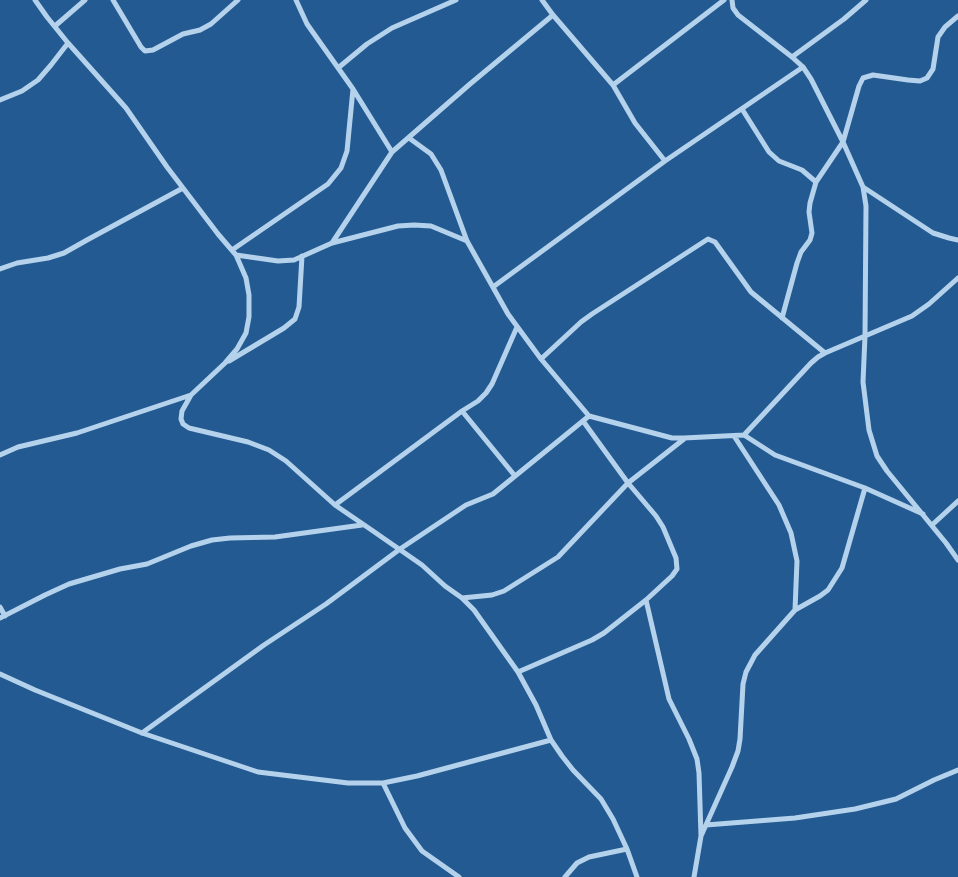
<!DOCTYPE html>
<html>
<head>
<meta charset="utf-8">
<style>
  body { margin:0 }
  canvas { display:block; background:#235a91 }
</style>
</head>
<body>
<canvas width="958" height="877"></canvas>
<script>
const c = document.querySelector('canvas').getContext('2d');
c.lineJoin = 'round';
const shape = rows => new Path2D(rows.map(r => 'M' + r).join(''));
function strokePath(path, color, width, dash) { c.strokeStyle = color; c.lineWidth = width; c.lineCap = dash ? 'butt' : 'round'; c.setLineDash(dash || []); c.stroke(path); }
strokePath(shape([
  [35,0,47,17,68,43,126,108,167,167,218,234,236,255,246,278,249,295,249,317,246,333,237,349,225,363,191,395,182,411,181,419,183,424,189,428,248,442,269,450,286,461,335,505,373,531,422,565,445,586,462,598,474,610,518,672,536,705,551,740,562,756,573,770,601,799,613,819,627,849,637,877],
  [113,0,141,47,145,51,153,50,183,34,200,30,211,24,238,0],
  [296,0,307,24,353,89,392,152],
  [542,0,553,15,613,85,635,123,665,161],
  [732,0,733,8,738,15,792,57,803,67,811,79,843,142,863,187,866,206,865,336,863,382,869,430,877,456,887,471,946,543,958,560],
  [55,26,85,0],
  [792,57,844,19,866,0],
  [338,68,367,44,392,28,456,0],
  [613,85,724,0],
  [0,100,22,91,38,80,51,65,68,43],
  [742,109,769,152,779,161,802,170,816,182],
  [409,138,431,154,441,170,467,241,508,314,541,359,589,416,672,438,684,438,744,435,775,455,865,488,923,514],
  [863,187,933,233,949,238,958,240],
  [332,243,392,152,470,84,553,15],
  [232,250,328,184,341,168,347,151,353,89],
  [236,255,278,261,294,260,332,243,398,226,414,225,431,226,467,241],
  [0,269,17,263,48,258,64,253,87,240,183,188],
  [493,287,665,161,803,67],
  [782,318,797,263,801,252,810,240,812,233,809,212,810,203,816,182,843,142,859,86,863,78,873,75,908,80,920,81,927,78,933,69,938,37,945,27,958,16],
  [541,359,581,322,592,314,708,239,715,242,751,292,825,353],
  [229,361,284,328,295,319,299,307,302,256],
  [462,411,515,476],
  [744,435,811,363,818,357,825,353,912,316,929,304,958,278],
  [734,436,779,505,791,533,797,561,795,610],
  [0,455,18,447,77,433,191,395],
  [335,505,462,411,478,401,486,393,492,384,517,327],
  [932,525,958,501],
  [462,598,492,595,504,591,558,557,628,483,684,439],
  [646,600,669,699,689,739,697,759,699,773,701,836,694,877],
  [0,607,5,616],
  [0,618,45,595,69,584,120,569,147,564,191,546,212,540,230,538,275,537,362,525],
  [518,672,592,640,604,633,646,600,672,576,677,569,676,558,663,527,656,516,628,483,583,421],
  [0,674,35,690,142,733,258,772,348,783,383,783,417,776,551,740],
  [142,733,264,645,326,604,400,549,466,505,493,494,589,416],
  [383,783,405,828,422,851,459,877],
  [706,825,795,818,855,809,896,799,934,780,958,770],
  [701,836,732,767,738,751,740,739,743,684,746,672,755,655,795,610,820,596,828,590,842,568,865,488],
  [565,877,577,863,589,857,627,849]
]), '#b5d2ec', 5);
</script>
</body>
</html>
